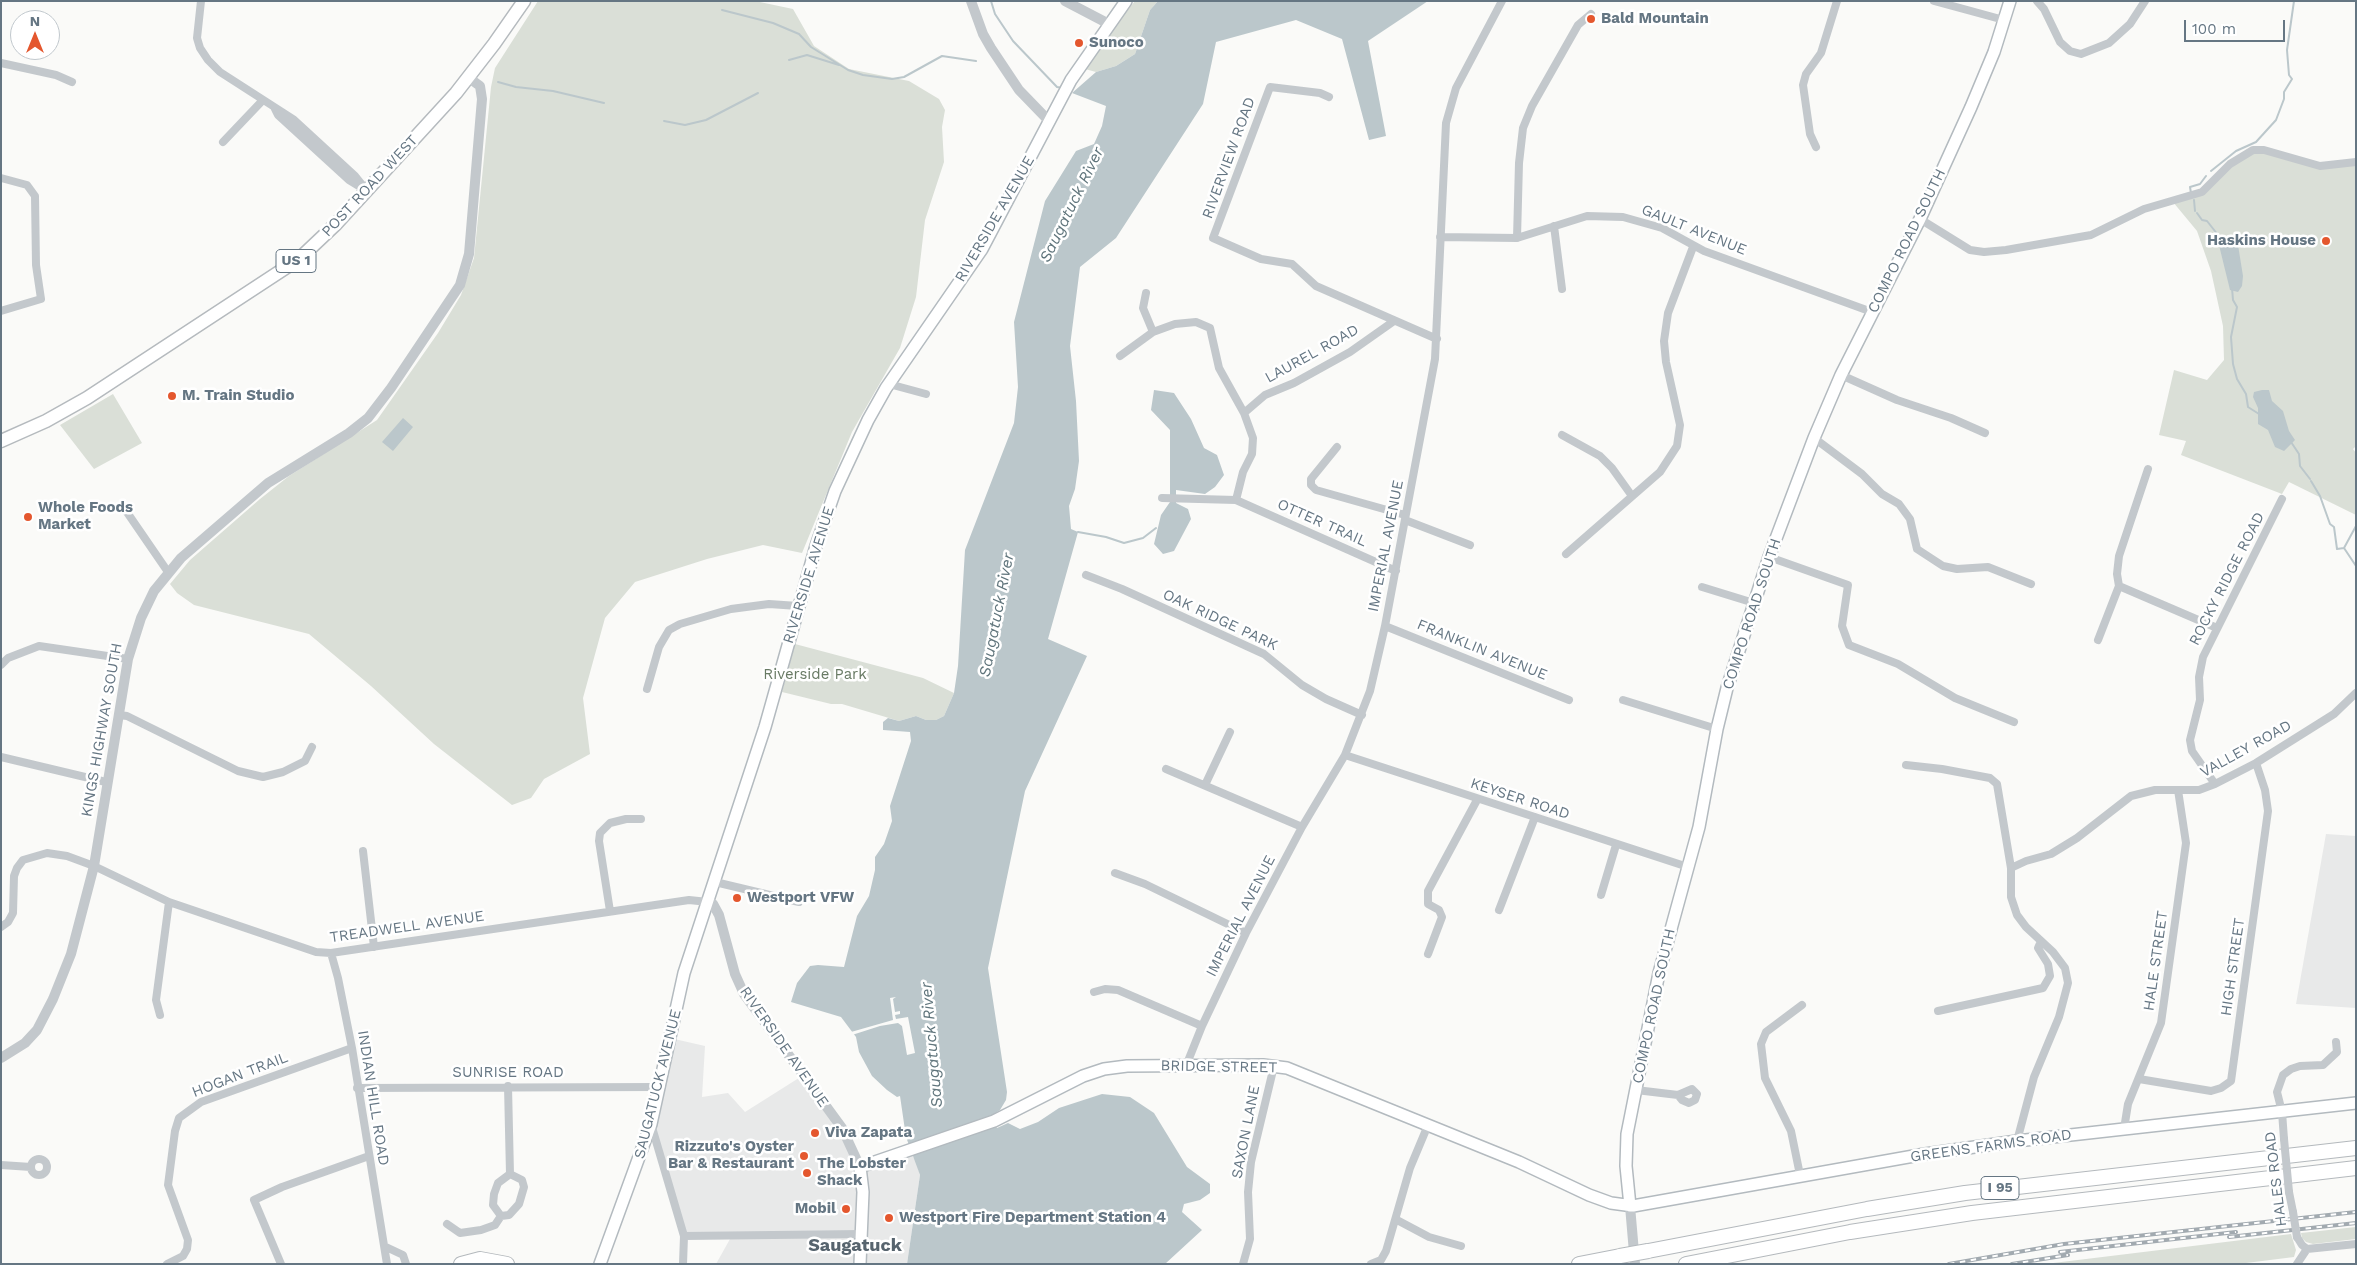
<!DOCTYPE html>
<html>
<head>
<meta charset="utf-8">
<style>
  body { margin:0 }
  #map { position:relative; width:2357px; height:1265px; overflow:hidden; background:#fafaf8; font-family:"Work Sans",sans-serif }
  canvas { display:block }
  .frame { position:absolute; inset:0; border:2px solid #657683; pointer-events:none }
  .north { position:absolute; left:10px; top:10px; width:50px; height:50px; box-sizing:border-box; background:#fff; border:1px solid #c1c8cd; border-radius:50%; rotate:0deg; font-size:14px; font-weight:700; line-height:20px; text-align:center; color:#657683 }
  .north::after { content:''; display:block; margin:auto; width:18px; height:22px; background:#e4572e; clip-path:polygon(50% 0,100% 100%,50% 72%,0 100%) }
  .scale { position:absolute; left:2184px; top:20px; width:101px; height:22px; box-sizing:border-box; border:2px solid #657683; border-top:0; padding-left:6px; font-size:15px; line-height:18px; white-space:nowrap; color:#657683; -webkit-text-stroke:4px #fff; paint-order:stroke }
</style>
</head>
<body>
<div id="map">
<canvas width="2357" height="1265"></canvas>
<div class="frame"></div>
<div class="north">N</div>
<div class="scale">100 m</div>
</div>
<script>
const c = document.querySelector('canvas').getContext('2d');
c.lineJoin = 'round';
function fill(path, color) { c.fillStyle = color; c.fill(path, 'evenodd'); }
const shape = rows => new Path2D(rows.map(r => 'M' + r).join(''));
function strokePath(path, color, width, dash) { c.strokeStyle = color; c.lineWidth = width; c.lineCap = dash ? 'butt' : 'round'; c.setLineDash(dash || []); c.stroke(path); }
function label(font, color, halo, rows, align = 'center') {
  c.font = font + ' "Work Sans",sans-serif'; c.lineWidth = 5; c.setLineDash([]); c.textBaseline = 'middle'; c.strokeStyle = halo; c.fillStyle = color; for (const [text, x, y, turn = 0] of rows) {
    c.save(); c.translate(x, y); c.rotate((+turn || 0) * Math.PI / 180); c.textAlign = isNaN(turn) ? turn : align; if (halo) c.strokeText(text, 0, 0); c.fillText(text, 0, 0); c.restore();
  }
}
fill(shape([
  [2326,834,2356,836,2356,1008,2296,1004],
  [670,1038,705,1046,702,1097,728,1093,745,1112,802,1076,830,1111,860,1167,910,1152,916,1161,920,1175,907,1264,716,1264,730,1239,684,1236,651,1124]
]), '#e8e9e9');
fill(shape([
  [538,1,755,1,793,9,814,46,849,69,909,81,939,99,945,110,942,127,944,162,925,220,916,297,900,348,852,432,802,553,763,545,707,559,635,582,605,618,583,698,590,754,544,779,531,798,512,805,434,744,371,686,309,634,194,605,177,593,170,584,190,560,260,499,289,476,377,420,438,333,461,295,474,258,491,87,495,68],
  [1135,1,1158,1,1150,10,1135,54,1116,66,1096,72,1085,69,1106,37],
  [2253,150,2320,166,2356,162,2356,446,2353,449,2356,453,2356,515,2289,482,2282,494,2181,455,2186,441,2159,435,2174,370,2207,380,2224,360,2223,326,2211,271,2197,231,2173,202,2210,187,2230,164],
  [113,394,142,443,94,469,60,425],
  [795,644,923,678,954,693,944,716,936,720,926,720,916,716,899,721,842,704,831,704,782,692],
  [2356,1227,2356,1239,2313,1244,2306,1242,2302,1238,2301,1233],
  [2291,1234,2296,1250,2294,1257,2238,1264,2045,1264]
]), '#dadfd7');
fill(shape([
  [1158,1,1428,1,1368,41,1386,136,1369,140,1342,39,1296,20,1216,42,1203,104,1116,238,1080,267,1070,346,1076,401,1079,461,1075,489,1069,506,1071,529,1078,532,1048,639,1087,656,1025,791,988,968,1007,1092,1006,1100,1000,1110,991,1116,997,1128,1008,1123,1020,1129,1038,1122,1059,1108,1102,1094,1130,1097,1154,1113,1187,1167,1210,1184,1210,1193,1200,1200,1184,1204,1182,1212,1202,1230,1165,1264,907,1264,920,1175,906,1137,900,1096,897,1097,887,1090,872,1076,859,1052,856,1037,841,1017,791,1002,797,983,810,966,818,965,844,967,857,916,869,896,875,870,875,857,884,844,892,821,890,806,911,741,910,732,883,730,883,722,888,718,899,721,916,716,926,720,936,720,944,716,954,693,958,666,965,550,1014,423,1018,387,1014,322,1045,201,1076,151,1094,144,1102,126,1106,106,1072,93,1096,72,1116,66,1135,54,1150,10],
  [2220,238,2234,238,2238,245,2243,276,2242,286,2238,292,2230,290,2218,241],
  [1154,390,1174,393,1191,419,1204,448,1217,455,1224,475,1215,487,1205,494,1176,490,1176,503,1188,509,1191,519,1174,551,1163,554,1154,544,1161,515,1170,502,1170,430,1151,410],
  [2262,390,2269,390,2272,401,2283,411,2289,431,2295,440,2284,451,2275,447,2268,430,2258,424,2258,408,2253,397,2254,392],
  [403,418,413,427,393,451,382,442]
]), '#bbc7cb');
fill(shape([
  [896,997,893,999,895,1012,900,1011,900,1014,895,1015,896,1019,908,1017,915,1053,907,1055,902,1026,898,1023,880,1026,852,1035,851,1032,893,1020,890,998]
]), '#fafaf8');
strokePath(shape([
  [991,1,995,14,1013,41,1057,87,1063,88],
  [722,10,773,23,799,34,811,47,848,70,863,75,892,79,904,77,942,56,976,61],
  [789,60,807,55,839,65],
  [498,82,516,87,553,91,604,103],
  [664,121,685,125,706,120,758,93],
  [2211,171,2236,151,2256,142,2276,120,2284,99,2284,92,2292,79,2289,75,2287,50,2294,1],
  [2191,193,2190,187,2200,184,2206,176],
  [2194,200,2195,211],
  [2197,213,2202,220,2207,221,2222,240],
  [2232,288,2233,300,2237,307,2231,337,2233,364,2237,379,2246,394,2248,407,2259,414],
  [2291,442,2299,454,2300,466,2310,479],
  [2311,481,2320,496,2330,524,2334,527,2337,549,2344,548],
  [2356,526,2344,548,2356,566],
  [1078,532,1106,537,1124,543,1143,538,1156,528]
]), '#bbc7cb', 2);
const secondary = shape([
  [1630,1206,1626,1166,1627,1134,1659,973,1699,827,1717,729,1727,688,1769,557,1814,438,1841,375,1920,219,1971,107,1994,52,2010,1],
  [600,1264,651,1124,684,973,765,727,816,546,835,491,868,420,886,388,982,249,1071,80,1126,1],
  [860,1264,863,1192,860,1167,994,1121,1083,1076,1104,1069,1127,1066,1263,1065,1287,1068,1519,1162,1589,1195,1611,1203,1633,1206,1925,1154,2017,1141,2356,1103]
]);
const primary = shape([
  [1,441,46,421,87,398,299,259,336,224,456,93,494,44,524,1]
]);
const motorway = shape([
  [1648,1251,1867,1209,1965,1193,2356,1148],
  [461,1264,480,1259,507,1264],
  [1579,1264,1620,1256],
  [1686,1264,1850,1232,1972,1213,2356,1168]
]);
strokePath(secondary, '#b3babf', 14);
strokePath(primary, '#b5babe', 15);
strokePath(motorway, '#b4b9bd', 16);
strokePath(shape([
  [201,1,197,38,200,48,208,60,220,72,293,119,355,176,367,191,349,180,278,115,275,109],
  [1934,1,2004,20],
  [2037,1,2044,9,2060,42,2070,51,2081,54,2109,43,2130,24,2145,1],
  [1,63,56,75,72,82],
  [1329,97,1320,93,1270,87,1213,238,1261,259,1292,264,1316,286,1437,339],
  [223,142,262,101],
  [1816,147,1810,134,1803,85,1806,74,1821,53,1837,1],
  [1,178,27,185,35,196,36,265,41,299,1,311],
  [1920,219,1970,250,1984,252,2006,250,2091,235,2144,209,2202,192,2230,164,2253,150,2264,150,2320,166,2356,162],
  [1554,226,1562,289],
  [1440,237,1517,238,1587,216,1623,217,1662,228,1704,251,1872,312],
  [1517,238,1519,163,1523,128,1532,106,1578,25,1591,14],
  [1146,293,1143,308,1153,332],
  [1120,356,1153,332,1175,324,1196,322,1210,328,1219,368,1244,413,1253,438,1252,454,1243,472,1236,500],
  [1841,375,1897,400,1951,418,1985,433],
  [889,384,926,394],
  [1244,413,1265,395,1294,383,1350,352,1394,321],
  [1562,435,1600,456,1612,468,1632,496],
  [1814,438,1862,474,1882,494,1899,504,1910,519,1917,549,1943,566,1957,569,1988,567,2031,584],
  [1337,447,1311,479,1311,485,1316,490,1405,515],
  [1162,498,1236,500,1396,571],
  [122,505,168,572],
  [1405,520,1470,545],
  [1566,554,1660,472,1677,446,1680,425,1666,362,1664,341,1668,313,1693,247],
  [1769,557,1848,585,1842,626,1849,645,1898,664,1955,698,2014,722],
  [1086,575,1122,589,1264,654,1302,685,1326,699,1362,715],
  [2119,586,2117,574,2119,556,2148,469],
  [2119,586,2217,628],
  [1702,587,1754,603],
  [1385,626,1569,700],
  [2098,640,2119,586],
  [1,665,8,658,39,646,128,659],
  [647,689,659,647,669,630,680,624,731,609,769,604,798,606],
  [1623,700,1717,729],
  [119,715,127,716,238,771,263,777,283,772,305,761,312,747],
  [1345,755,1688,867],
  [1,757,106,782],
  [1906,765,1942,769,1990,778,1997,784,2011,868,2011,897,2017,915,2026,927,2053,952,2065,968,2068,983,2059,1017,2034,1077,2017,1141],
  [1166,769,1302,827],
  [2215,784,2192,751,2190,740,2200,700,2199,677,2203,657,2282,499],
  [1205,785,1230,732],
  [363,851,374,947],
  [2011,868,2026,861,2051,854,2077,838,2131,796,2155,790,2199,790,2215,784,2256,763,2334,714,2356,693],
  [1115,873,1145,884,1246,933],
  [715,882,799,902],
  [1601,895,1616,845],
  [1499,910,1535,817],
  [610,911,599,841,600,833,610,823,626,819,641,819],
  [1,927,8,922,13,913,14,876,17,868,23,860,47,853,67,856,94,866,169,902,316,952,331,953,689,900,708,902],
  [331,953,338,978,352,1048,387,1264],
  [1428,954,1442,917,1439,910,1428,904,1428,891,1477,800],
  [1094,992,1105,989,1118,990,1202,1026],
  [1938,1011,2043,988,2050,976,2048,964,2038,948,2041,941],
  [160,1015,156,1000,169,902],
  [1186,1066,1202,1026,1246,933,1302,827,1345,755,1370,691,1385,626,1435,359,1446,123,1456,88,1502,1],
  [2139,1079,2211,1091,2221,1088,2231,1081,2268,811,2265,790,2256,763],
  [508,1086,510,1174,522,1180,524,1187,519,1204,509,1215,501,1216,493,1205,494,1194,498,1183,510,1174],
  [357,1088,658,1087],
  [1636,1090,1678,1095,1692,1089,1697,1094,1695,1100,1689,1103,1682,1100,1678,1095],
  [651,1124,684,1236,683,1264],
  [2124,1129,2128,1104,2161,1023,2186,843,2178,790],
  [2284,1139,2282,1112,2277,1092,2283,1075,2291,1069,2300,1066,2323,1065,2337,1052,2336,1042],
  '31 1167a8 8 0 1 1 16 0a8 8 0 1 1-16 0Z',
  [1,1165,31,1167],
  [1800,1175,1791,1131,1765,1078,1761,1044,1766,1032,1802,1005],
  [2289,1192,2293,1212],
  [1397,1220,1429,1237,1461,1246],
  [447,1224,460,1233,481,1230,495,1225,501,1216],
  [684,1236,862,1234],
  [2297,1237,2302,1245,2307,1249,2356,1244],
  [386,1247,403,1255,406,1264],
  [167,1264,183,1256,187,1249,188,1240,168,1185,175,1131,179,1118,201,1102,352,1048],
  [281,1264,254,1200,282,1187,369,1156],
  [1243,1264,1250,1239,1248,1192,1251,1162,1274,1066],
  [1371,1264,1381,1260,1386,1251,1410,1168,1428,1125],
  [2297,1264,2307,1249]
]), '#c3c8cc', 8);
strokePath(shape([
  [971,1,983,34,991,48,1019,90,1049,121],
  [1065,1,1109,24],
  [708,902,713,904,719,915,735,974,744,994,842,1128,860,1167],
  [1,1058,25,1043,37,1030,53,999,71,954,94,866,128,659,141,618,154,591,181,558,268,483,349,433,368,418,391,388,460,285,469,254,482,99,480,86,469,78],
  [1630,1206,1635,1264]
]), '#c3c8cc', 10);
strokePath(secondary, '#fff', 11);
strokePath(primary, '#fff', 12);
strokePath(motorway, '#fff', 14);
const rail = shape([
  [2229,1237,2356,1223],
  [2060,1252,2236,1232],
  [1949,1264,2064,1244,2356,1212],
  [2012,1264,2068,1255]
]);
strokePath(rail, '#a2aab0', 4);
strokePath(rail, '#fff', 2, [5.5]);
const motorwayBridge = shape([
  [1620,1256,1648,1251]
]);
strokePath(motorwayBridge, '#b4b9bd', 16, []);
strokePath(shape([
  [2284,1139,2289,1192],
  [2293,1212,2297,1237]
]), '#c3c8cc', 8);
strokePath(motorwayBridge, '#fff', 14);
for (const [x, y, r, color] of [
  [1591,19,5,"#e4572e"],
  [1079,43,5,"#e4572e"],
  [2326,241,5,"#e4572e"],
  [172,396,5,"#e4572e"],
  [28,517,5,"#e4572e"],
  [737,898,5,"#e4572e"],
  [815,1133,5,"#e4572e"],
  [804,1156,5,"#e4572e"],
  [807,1173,5,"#e4572e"],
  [846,1209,5,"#e4572e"],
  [889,1218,5,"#e4572e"]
]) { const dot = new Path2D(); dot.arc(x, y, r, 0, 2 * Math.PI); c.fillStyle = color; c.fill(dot); strokePath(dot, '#fff', 2); }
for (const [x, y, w] of [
  [296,261,40],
  [2000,1188,38]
]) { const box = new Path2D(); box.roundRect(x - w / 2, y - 11.5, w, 23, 4); c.fillStyle = '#fff'; c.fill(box); strokePath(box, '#657683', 1); }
label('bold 14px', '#657683', null, [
  ["US 1",296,261],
  ["I 95",2000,1188]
]);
label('bold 15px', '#657683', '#fff', [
  ["Bald Mountain",1601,19],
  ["Sunoco",1089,43],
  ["Haskins House",2316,241,"right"],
  ["M. Train Studio",182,396],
  ["Whole Foods",38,508],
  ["Market",38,525],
  ["Westport VFW",747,898],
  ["Viva Zapata",825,1133],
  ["Rizzuto's Oyster",794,1147,"right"],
  ["Bar & Restaurant",794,1164,"right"],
  ["The Lobster",817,1164],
  ["Shack",817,1181],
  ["Mobil",836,1209,"right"],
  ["Westport Fire Department Station 4",899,1218]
], 'left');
label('15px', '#657683', '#fff', [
  ["RIVERVIEW ROAD",1229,158,-70],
  ["POST ROAD WEST",370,186,-47],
  ["RIVERSIDE AVENUE",995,219,-60],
  ["GAULT AVENUE",1694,230,22],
  ["COMPO ROAD SOUTH",1907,241,-64],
  ["LAUREL ROAD",1312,354,-29],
  ["OTTER TRAIL",1322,523,24],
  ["IMPERIAL AVENUE",1386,546,-79],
  ["RIVERSIDE AVENUE",809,575,-73],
  ["ROCKY RIDGE ROAD",2227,579,-63],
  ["COMPO ROAD SOUTH",1752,614,-72],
  ["OAK RIDGE PARK",1220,620,25],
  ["FRANKLIN AVENUE",1482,650,22],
  ["KINGS HIGHWAY SOUTH",102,730,-80],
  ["VALLEY ROAD",2246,749,-29],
  ["KEYSER ROAD",1520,799,18],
  ["IMPERIAL AVENUE",1241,916,-63],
  ["TREADWELL AVENUE",407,927,-8],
  ["HALE STREET",2156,961,-82],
  ["HIGH STREET",2233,967,-82],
  ["COMPO ROAD SOUTH",1654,1006,-78],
  ["RIVERSIDE AVENUE",784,1047,55],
  ["BRIDGE STREET",1219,1067,1],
  ["SUNRISE ROAD",508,1073],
  ["HOGAN TRAIL",240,1075,-21],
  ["SAUGATUCK AVENUE",658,1084,-76],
  ["INDIAN HILL ROAD",373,1098,81],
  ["SAXON LANE",1246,1132,-79],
  ["GREENS FARMS ROAD",1991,1146,-8],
  ["HALES ROAD",2276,1179,-97]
]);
label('15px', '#687a64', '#fff', [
  ["Riverside Park",815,675]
]);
label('italic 16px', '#60757c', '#fff', [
  ["Saugatuck River",1072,205,-64],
  ["Saugatuck River",997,615,-79],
  ["Saugatuck River",932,1045,-95]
]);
label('bold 18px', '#57646e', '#fff', [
  ["Saugatuck",855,1246]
]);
</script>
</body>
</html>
